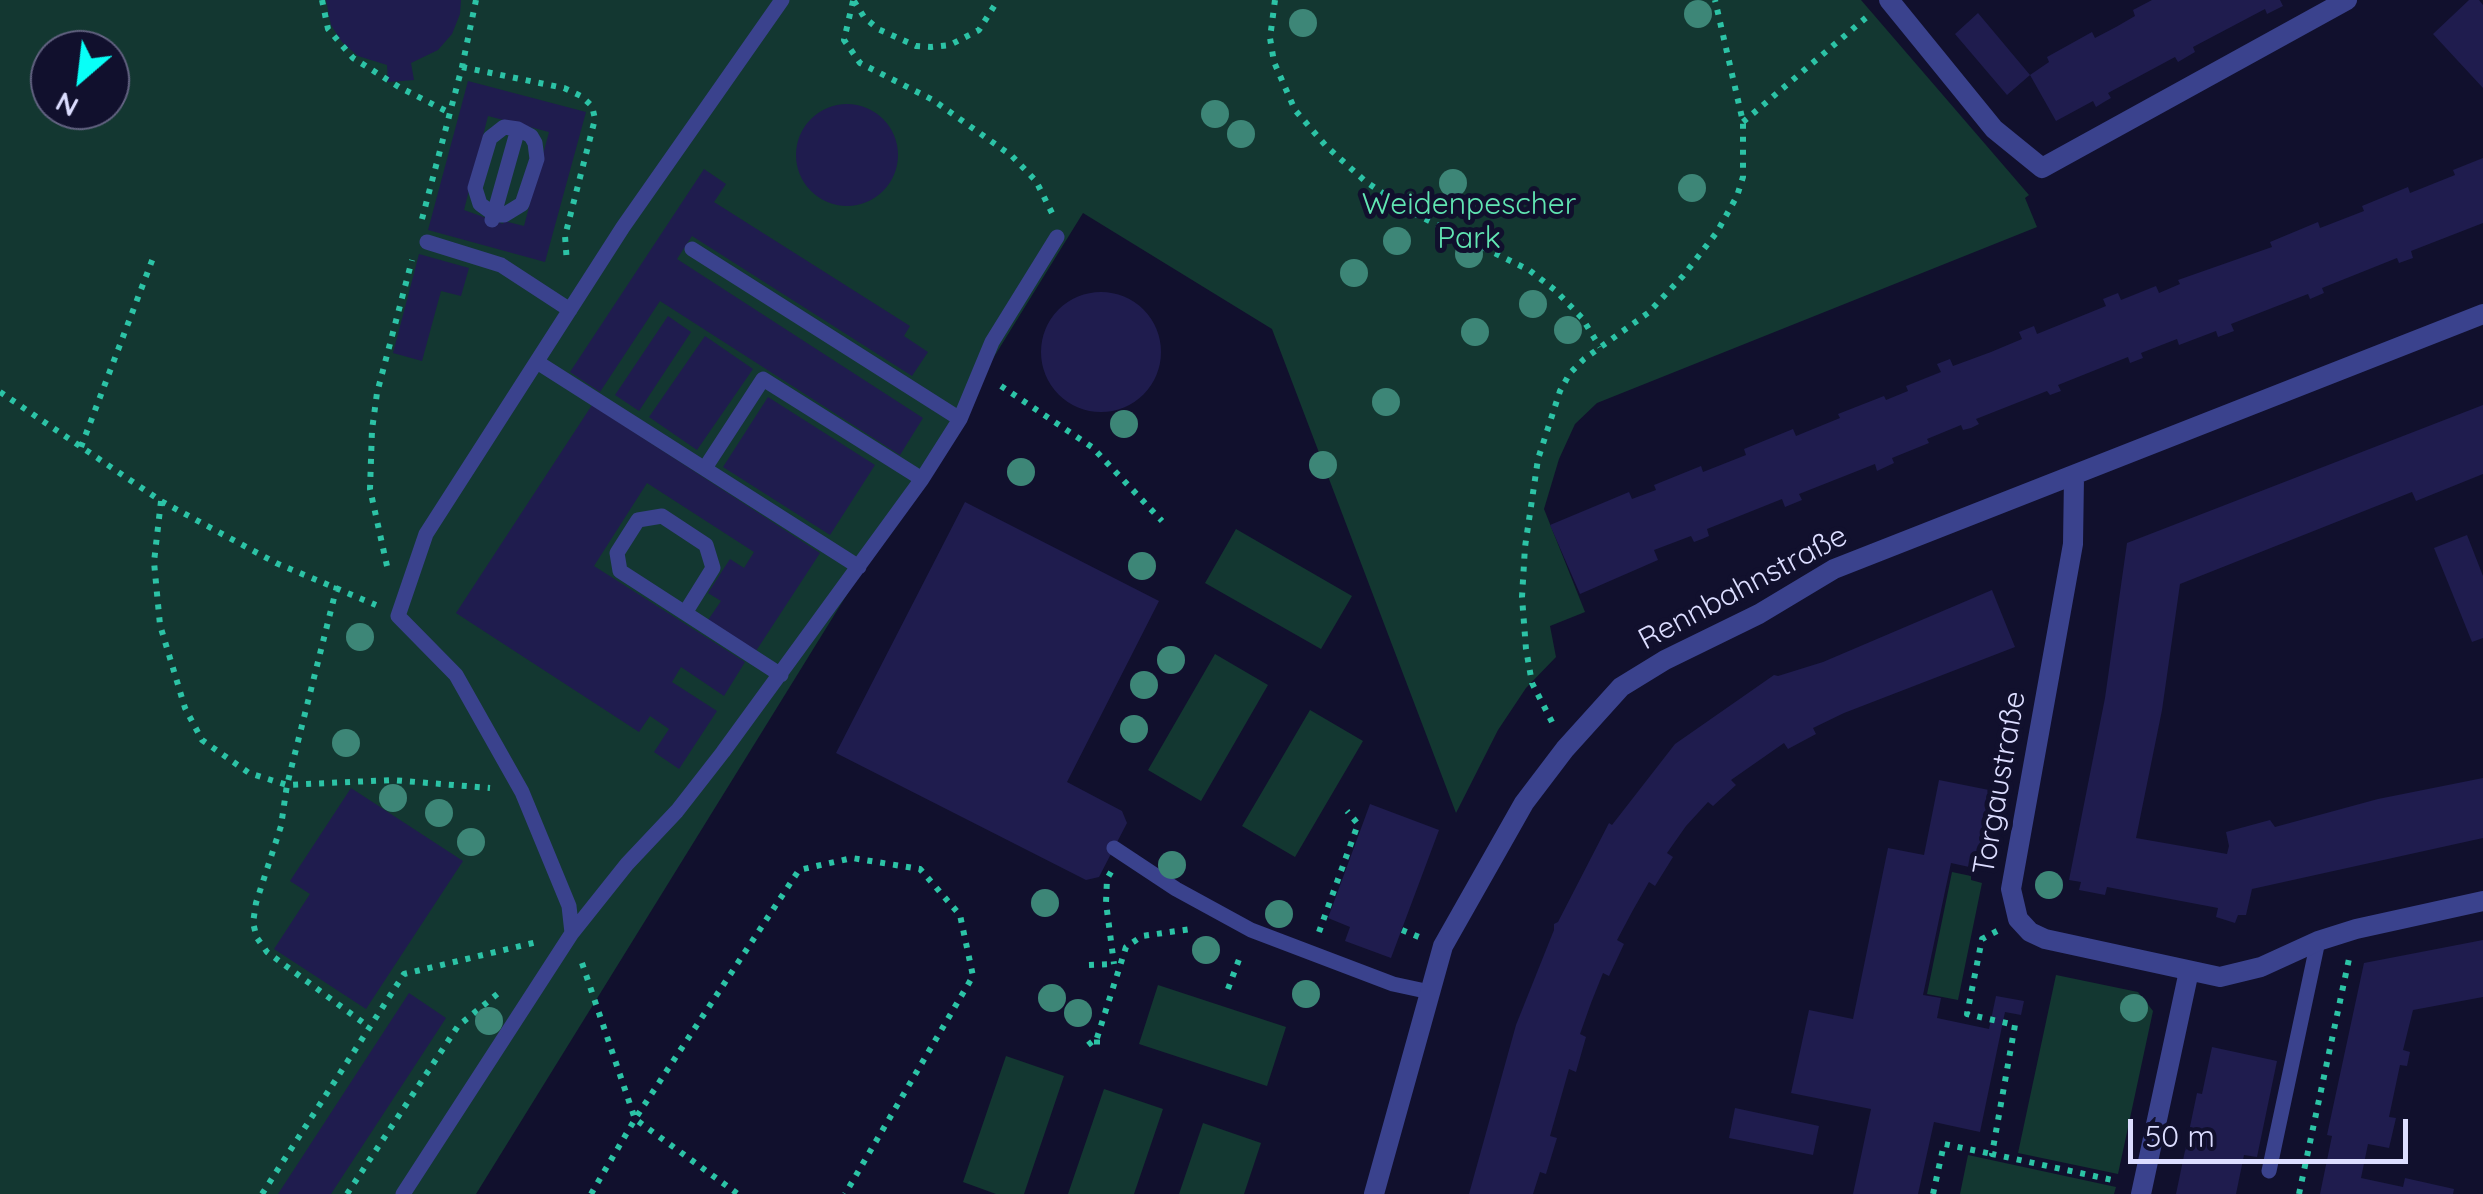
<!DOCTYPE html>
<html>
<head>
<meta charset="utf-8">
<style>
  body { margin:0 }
  #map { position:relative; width:2483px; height:1194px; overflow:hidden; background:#11102d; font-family:Quicksand,sans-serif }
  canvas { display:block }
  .north { position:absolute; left:30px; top:30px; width:100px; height:100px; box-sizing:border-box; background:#11102d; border:2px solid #626281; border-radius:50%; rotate:208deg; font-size:28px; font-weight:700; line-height:40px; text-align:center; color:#dcddff }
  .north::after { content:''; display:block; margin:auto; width:35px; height:45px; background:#08fff7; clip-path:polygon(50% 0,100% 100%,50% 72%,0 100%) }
  .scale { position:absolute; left:2128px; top:1119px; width:280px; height:45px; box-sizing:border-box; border:5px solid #dcddff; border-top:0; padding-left:12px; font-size:30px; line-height:35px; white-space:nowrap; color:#dcddff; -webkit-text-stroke:8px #11102d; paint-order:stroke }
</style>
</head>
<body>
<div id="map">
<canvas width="2483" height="1194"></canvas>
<div class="north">N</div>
<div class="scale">50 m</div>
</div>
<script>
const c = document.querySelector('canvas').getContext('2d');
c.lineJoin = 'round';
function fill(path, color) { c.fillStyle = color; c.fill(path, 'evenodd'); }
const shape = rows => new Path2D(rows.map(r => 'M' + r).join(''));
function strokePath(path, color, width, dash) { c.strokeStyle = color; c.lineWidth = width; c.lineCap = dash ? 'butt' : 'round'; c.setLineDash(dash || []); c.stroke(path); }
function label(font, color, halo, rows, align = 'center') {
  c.font = font + ' Quicksand,sans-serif'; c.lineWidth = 10; c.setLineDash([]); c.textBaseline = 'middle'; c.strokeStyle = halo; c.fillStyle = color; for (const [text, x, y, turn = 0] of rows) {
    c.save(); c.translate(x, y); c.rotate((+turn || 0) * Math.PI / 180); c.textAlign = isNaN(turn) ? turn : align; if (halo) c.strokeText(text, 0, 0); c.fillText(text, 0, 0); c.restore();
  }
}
fill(shape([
  [0,0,1861,0,2029,195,2025,198,2037,227,1597,403,1575,424,1559,459,1544,509,1585,612,1550,626,1556,657,1526,688,1498,730,1456,813,1272,329,1083,213,476,1194,0,1194],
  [50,50,110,50,110,110,50,110],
  [1236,529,1352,596,1321,649,1205,583],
  [1215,654,1268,685,1201,801,1148,770],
  [1310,710,1363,741,1295,857,1242,826],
  [1952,872,1971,876,1971,880,1982,883,1958,1000,1927,994],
  [2056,975,2138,992,2153,1011,2118,1174,2018,1153],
  [1158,985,1286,1027,1267,1086,1139,1044],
  [1006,1056,1064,1076,1024,1194,996,1194,963,1182],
  [1104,1089,1163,1109,1134,1194,1068,1194],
  [1203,1123,1261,1143,1244,1194,1179,1194],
  [1968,1155,2116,1187,2114,1194,1960,1194]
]), '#133731');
fill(shape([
  [326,0,461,0,460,14,452,34,438,50,411,63,414,80,388,82,387,65,358,56,342,42,331,25],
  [2152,0,2280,0,2283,6,2267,14,2265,9,2193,47,2195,52,2178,62,2175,57,2108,93,2111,98,2104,102,2096,107,2093,101,2056,121,2030,75,2007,95,1955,34,1978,13,2030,75,2049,62,2047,57,2092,32,2095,38,2116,27,2135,16,2133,10],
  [2469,0,2479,0,2483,5,2483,88,2433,34],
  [468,81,586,112,545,262,428,230],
  [488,116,549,132,524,226,504,221,503,224,464,210],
  '796 155a51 51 0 1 1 102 0a51 51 0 1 1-102 0Z',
  [2483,158,2483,223,2411,251,2413,258,2399,263,2397,258,2322,288,2324,293,2310,299,2308,294,2231,324,2234,331,2218,337,2216,331,2179,345,2177,339,2141,353,2143,358,2130,363,2128,357,2058,385,2061,391,2050,395,2047,391,1976,419,1979,424,1971,428,1963,430,1961,425,1927,439,1929,443,1892,458,1894,463,1877,471,1875,464,1799,494,1802,500,1785,507,1782,499,1707,529,1709,536,1702,539,1694,542,1691,536,1654,550,1658,560,1580,594,1550,525,1629,492,1632,499,1656,490,1654,485,1701,466,1703,472,1746,455,1744,449,1793,429,1796,436,1840,418,1838,414,1884,396,1886,400,1908,391,1906,386,1941,372,1937,364,1950,359,1953,366,1991,352,2022,339,2019,332,2034,326,2037,334,2106,306,2103,299,2118,293,2121,300,2156,286,2159,293,2180,284,2178,280,2272,247,2270,242,2318,222,2320,228,2364,211,2362,206,2408,187,2410,193,2455,175,2453,170],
  [704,169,726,184,714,202,910,326,904,336,928,352,912,376,692,236,677,259,923,418,900,455,660,301,600,392,570,372],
  [419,254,469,268,461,296,441,291,422,361,393,353],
  '1041 352a60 60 0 1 1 120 0a60 60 0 1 1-120 0Z',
  [668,316,691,332,639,411,615,395],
  [705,336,753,369,697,450,649,417],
  [768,397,875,465,830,535,723,467],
  [592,405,820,553,756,651,708,620,721,601,708,593,730,559,744,568,754,552,647,483,594,566,745,662,724,696,681,667,672,682,717,711,679,769,654,752,669,729,650,716,639,732,456,613],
  [2483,405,2483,474,2416,501,2412,492,2180,584,2162,710,2136,838,2227,854,2229,846,2226,832,2270,820,2275,827,2378,799,2483,778,2483,838,2252,889,2246,915,2238,915,2235,923,2216,917,2218,908,2107,887,2105,895,2079,890,2081,882,2069,880,2105,698,2127,543],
  [965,502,1159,601,1067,782,1122,811,1127,823,1099,877,1086,880,836,753],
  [2467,535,2483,576,2483,638,2472,642,2434,548],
  [1992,590,2015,647,1844,713,1813,728,1816,734,1788,749,1784,743,1731,780,1736,785,1713,806,1708,802,1686,826,1667,853,1673,857,1655,886,1649,882,1633,910,1617,940,1624,944,1609,976,1603,973,1591,1003,1580,1034,1586,1037,1576,1072,1569,1069,1550,1136,1557,1138,1546,1174,1540,1172,1533,1194,1469,1194,1516,1025,1554,930,1554,924,1558,922,1609,823,1612,825,1675,744,1774,675,1778,676,1823,662],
  [1939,780,1999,792,1983,870,1951,863,1923,995,1941,998,1937,1018,1989,1029,1996,996,2024,1001,2021,1015,2005,1012,1980,1132,1934,1122,1918,1194,1853,1194,1871,1109,1791,1093,1809,1010,1853,1019,1888,848,1924,855],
  [351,788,463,861,366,1009,274,949,310,894,290,881],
  [1370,804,1439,830,1391,958,1345,941,1350,927,1328,918],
  [2483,940,2483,997,2413,1010,2403,1050,2410,1052,2407,1066,2400,1065,2389,1117,2396,1118,2389,1148,2368,1144,2361,1178,2403,1187,2405,1178,2454,1189,2453,1194,2320,1194,2332,1136,2327,1135,2364,963],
  [409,993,446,1018,331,1194,278,1194],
  [2212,1047,2277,1061,2257,1157,2244,1155,2236,1194,2176,1194,2197,1093,2202,1094],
  [1735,1108,1819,1126,1813,1155,1729,1138]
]), '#1f1c4e');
strokePath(shape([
  [322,0,328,29,353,58,399,87,450,113],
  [1275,0,1270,38,1274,62,1295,110,1326,146,1365,181,1409,211,1529,270,1555,290,1582,318,1600,347],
  [853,1,844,40,860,63,933,100,1012,156,1036,181,1052,213],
  [854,1,864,17,878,29,916,46,931,47,950,45,979,30,998,0],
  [462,67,564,88,581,96,592,106,595,119,565,236,567,263],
  [1743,122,1868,16],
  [422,219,462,67,476,0],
  [1001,386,1092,447,1162,521],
  [0,392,161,501,276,563,376,605],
  [81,447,153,258],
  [161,501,154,562,160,625,185,708,202,740,249,773,287,785,392,780,490,788],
  [387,566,370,489,372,430,377,393,412,260],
  [337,586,287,785,281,826,256,903,253,923,257,938,267,952,369,1027],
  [1552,722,1532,683,1526,649,1522,597,1525,547,1538,459,1560,391,1570,373,1584,359,1648,313,1683,276,1717,232,1737,196,1743,177,1743,122,1715,0],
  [1111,872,1107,879,1106,903,1114,964],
  [1402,930,1419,937],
  [1997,931,1982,939,1967,1014,2015,1025,1992,1154,2117,1181],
  [1319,932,1358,824,1347,811],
  [582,963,635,1119,738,1194],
  [1089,965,1114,964],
  [1228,989,1241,954],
  [1097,1038,1126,947,1142,936,1191,929],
  [1088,1045,1097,1038,1097,1048],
  [262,1194,404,974,537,942],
  [347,1194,458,1026,501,991],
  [591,1194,635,1119,799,870,852,858,920,869,960,915,973,976,845,1194],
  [1933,1194,1944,1144,1992,1154],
  [2299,1194,2349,959]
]), '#2cc3a6', 6, [5, 8]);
strokePath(shape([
  [492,220,494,214,518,129,504,127,490,138,475,188,480,204,491,212,494,214,499,215,504,215,522,204,537,159,535,143,531,136,518,129],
  [427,242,501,265,570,310],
  [692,249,960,419],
  [537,362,859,567],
  [705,468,763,379,922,479],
  [685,613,713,568,706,545,662,516,638,520,617,553,620,571,685,613,781,675],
  [1114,848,1176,889,1251,930,1393,984,1430,992],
  [572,933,627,864,677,811,723,752,922,479,960,419,992,342,1057,237],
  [2269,1171,2318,941],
  [403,1194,572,933,569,906,522,792,456,675,398,616,426,534,623,227,782,0]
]), '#3a428d', 15);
strokePath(shape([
  [1889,0,1994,129,2042,168,2347,0],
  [2074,477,2073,544,2011,889,2018,919,2030,932,2045,939,2220,977,2261,967,2318,941,2356,929,2483,901],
  [1374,1194,1443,946,1524,803,1565,749,1621,687,1665,660,1759,614,1834,569,2483,314],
  [2141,1194,2189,971]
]), '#3a428d', 20);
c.fillStyle = '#3d8677';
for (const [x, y] of [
  [1698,14],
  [1303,23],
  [1215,114],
  [1241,134],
  [1453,183],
  [1692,188],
  [1397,241],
  [1469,254],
  [1354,273],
  [1533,304],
  [1568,330],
  [1475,332],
  [1386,402],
  [1124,424],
  [1323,465],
  [1021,472],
  [1142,566],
  [360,637],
  [1171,660],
  [1144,685],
  [1134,729],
  [346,743],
  [393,798],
  [439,813],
  [471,842],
  [1172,865],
  [2049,885],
  [1045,903],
  [1279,914],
  [1206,950],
  [1306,994],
  [1052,998],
  [2134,1008],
  [1078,1013],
  [489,1021]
]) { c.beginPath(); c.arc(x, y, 14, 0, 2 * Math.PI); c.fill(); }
label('30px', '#61e6b3', '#11102d', [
  ["Weidenpescher",1469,205],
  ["Park",1469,239]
]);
label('30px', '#dcddff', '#11102d', [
  ["Rennbahnstraße",1743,588,-28],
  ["Torgaustraße",2000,783,-80]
]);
</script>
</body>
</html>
